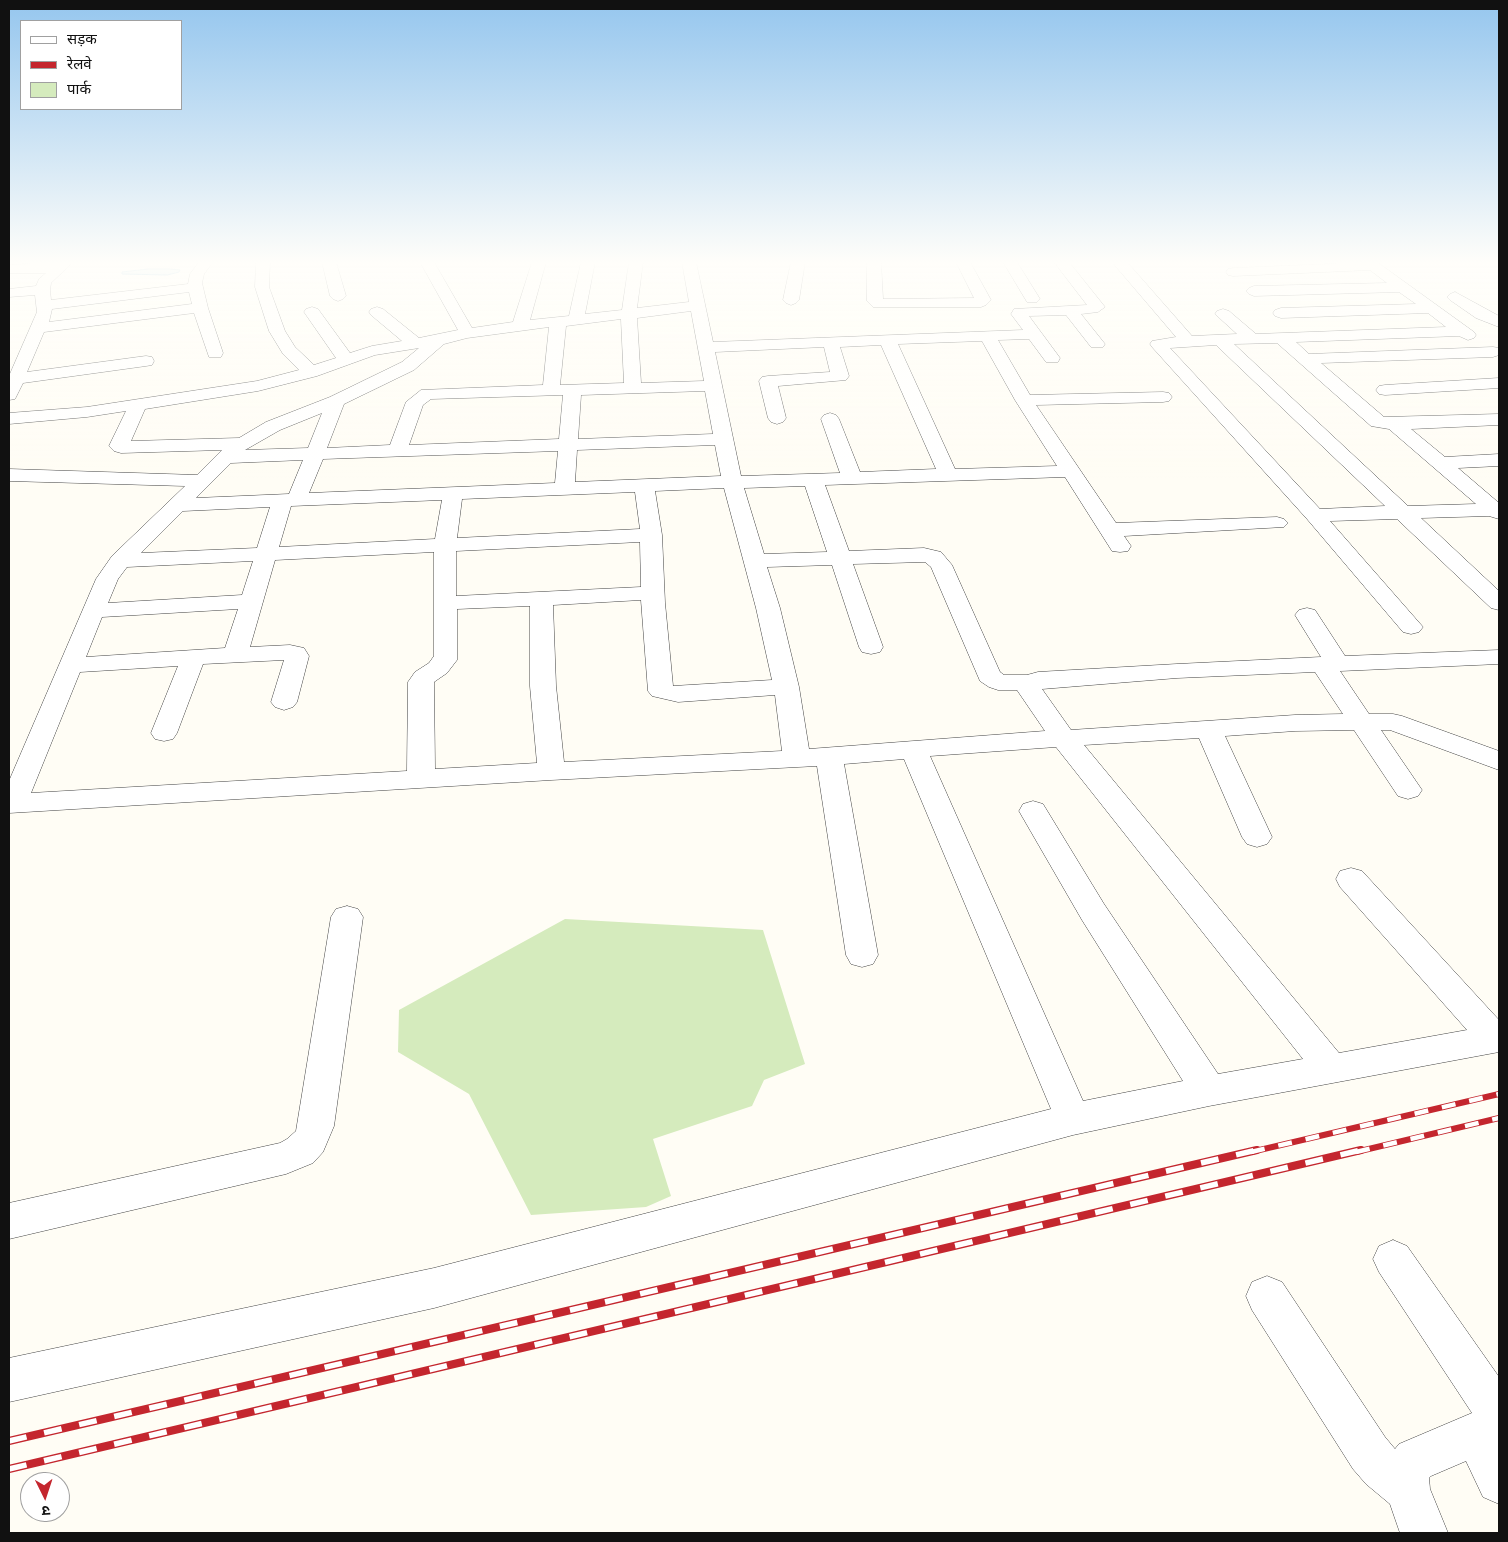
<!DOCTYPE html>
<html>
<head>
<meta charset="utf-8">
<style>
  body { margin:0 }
  #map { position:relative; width:1508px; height:1542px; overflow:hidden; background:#fffdf5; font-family:"IBM Plex Serif","Noto Sans Devanagari",serif }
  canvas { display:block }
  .frame { position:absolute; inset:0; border:10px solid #111; pointer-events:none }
  .legend { position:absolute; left:20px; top:20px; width:162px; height:90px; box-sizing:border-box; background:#fff; border:1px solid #a0a0a0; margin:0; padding:6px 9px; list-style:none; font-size:15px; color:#111 }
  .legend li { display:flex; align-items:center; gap:10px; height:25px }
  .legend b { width:25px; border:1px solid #a0a0a0 }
  .north { position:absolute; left:20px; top:1472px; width:50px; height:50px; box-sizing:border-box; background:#fff; border:1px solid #a0a0a0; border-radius:50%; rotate:176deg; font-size:14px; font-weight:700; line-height:20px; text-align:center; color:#111 }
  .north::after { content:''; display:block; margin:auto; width:18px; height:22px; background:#c4262e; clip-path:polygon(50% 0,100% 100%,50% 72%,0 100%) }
</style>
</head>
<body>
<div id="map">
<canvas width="1508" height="1542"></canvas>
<div class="frame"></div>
<ul class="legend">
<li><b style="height:6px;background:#fff"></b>सड़क</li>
<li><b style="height:6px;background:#c4262e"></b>रेलवे</li>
<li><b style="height:14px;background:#d5ebbd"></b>पार्क</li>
</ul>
<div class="north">उ</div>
</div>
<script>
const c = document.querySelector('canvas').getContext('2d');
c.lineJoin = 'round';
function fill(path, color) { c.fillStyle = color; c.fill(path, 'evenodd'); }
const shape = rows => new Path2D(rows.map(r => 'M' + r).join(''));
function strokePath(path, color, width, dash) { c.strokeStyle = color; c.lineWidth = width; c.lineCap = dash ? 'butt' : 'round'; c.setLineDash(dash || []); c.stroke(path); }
fill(shape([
  [565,919,763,930,805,1064,764,1080,752,1106,653,1139,671,1196,646,1207,531,1215,469,1094,398,1052,399,1010]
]), '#d5ebbd');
const water = shape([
  [148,269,170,269,180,270,179,272,167,275,122,274,122,272,148,269]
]);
fill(water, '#b9e0f7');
strokePath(water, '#3f96cf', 1);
const minor = shape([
  [57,262,73,262,51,283,50,290,51,300,188,284,190,274,199,262,213,262,204,274,202,283,208,308,223,353,221,357,209,357,194,313,44,332,27,372,146,356,152,357,154,361,152,365,146,366,23,383,15,399,9,400,9,376,37,312,35,295,9,297,9,289,36,286,39,279,46,273,9,273,9,265,57,262],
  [189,292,192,304,49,322,52,309,189,292],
  [256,262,270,262,269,287,285,331,295,347,314,365,336,358,304,312,306,309,312,307,318,309,350,353,372,346,402,341,371,315,369,312,371,309,377,307,383,309,419,338,458,330,420,262,434,262,472,328,513,322,532,262,546,262,530,320,569,316,581,262,595,262,585,314,622,310,629,262,643,262,637,308,689,302,682,262,696,262,713,342,1023,330,1011,314,1014,309,1087,305,1054,262,1069,262,1105,307,1098,312,1081,314,1105,344,1103,347,1091,347,1066,315,1029,316,1060,358,1058,362,1046,362,1029,339,998,340,1030,395,1163,392,1169,393,1172,397,1169,401,1163,402,1036,405,1116,523,1277,517,1284,519,1288,523,1284,527,1124,536,1131,546,1128,551,1120,552,1112,551,1065,477,825,485,849,551,924,548,941,552,952,565,1000,672,1004,675,1027,675,1038,672,1177,664,1321,657,1295,615,1299,610,1307,608,1315,610,1345,656,1499,650,1499,664,1340,671,1369,714,1393,714,1402,716,1499,751,1499,770,1390,730,1381,730,1422,790,1418,796,1408,799,1398,796,1354,730,1295,731,1225,736,1272,837,1267,844,1257,847,1247,844,1242,837,1199,738,1084,745,1339,1053,1467,1030,1340,887,1336,879,1340,871,1351,868,1362,871,1499,1020,1499,1052,1209,1106,1073,1135,434,1308,9,1402,9,1358,434,1268,1051,1109,904,759,844,764,878,955,873,964,862,967,851,964,846,955,817,766,551,780,9,813,9,781,96,579,112,556,185,486,9,481,9,469,197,475,222,450,121,453,114,451,109,446,126,411,87,417,9,424,9,413,87,407,257,381,299,370,283,354,269,331,255,287,256,262],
  [691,311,704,381,641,383,637,318,691,311],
  [621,319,624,383,560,385,566,326,621,319],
  [549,327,543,385,421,390,406,402,390,445,327,448,344,404,414,370,444,344,467,338,549,327],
  [982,341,1015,400,1057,466,955,469,898,344,982,341],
  [881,345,936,469,860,472,839,419,836,415,830,413,824,415,821,419,840,473,741,476,715,352,824,347,830,372,768,376,762,377,759,381,768,418,771,422,777,424,783,422,786,418,778,386,846,380,849,376,840,347,881,345],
  [419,348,402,362,330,397,266,422,239,438,131,441,145,409,258,391,317,376,375,355,419,348],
  [705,391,713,434,578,439,581,395,705,391],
  [563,395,559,439,409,445,423,405,431,399,563,395],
  [322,413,308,448,245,450,280,430,322,413],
  [715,445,721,476,575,482,577,450,715,445],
  [558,451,555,483,309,493,323,459,558,451],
  [303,460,289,494,196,498,231,463,303,460],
  [805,486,827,552,764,554,744,488,805,486],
  [724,488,756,608,772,680,673,686,665,603,662,535,655,491,724,488],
  [635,492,640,529,457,538,462,499,635,492],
  [442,500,435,539,279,547,291,506,442,500],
  [270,507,257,548,141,553,183,511,270,507],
  [640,542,641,587,456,596,456,551,640,542],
  [434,552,434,656,429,663,415,672,408,682,407,771,31,793,80,672,178,666,151,733,155,739,164,741,173,739,177,733,203,664,284,660,271,702,275,707,284,710,293,707,297,702,309,656,304,648,290,645,250,647,275,560,434,552],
  [253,561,242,595,108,603,118,579,127,567,253,561],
  [925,562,931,567,980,681,989,687,998,690,1017,690,1045,731,809,749,799,687,780,608,767,567,832,565,859,647,862,652,871,654,880,652,883,647,853,564,925,562],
  [641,600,648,691,652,696,678,702,775,695,782,751,564,762,556,686,553,605,641,600],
  [530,606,530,686,537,763,435,769,434,682,447,673,457,660,457,609,530,606],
  [238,609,225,648,86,657,102,617,238,609],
  [1315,672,1343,714,1295,715,1071,730,1042,689,1177,678,1315,672],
  [1056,747,1303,1059,1218,1074,1104,904,1043,804,1033,801,1023,804,1019,811,1082,920,1183,1081,1083,1101,930,756,1056,747],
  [322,262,336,262,346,296,343,299,338,301,333,299,330,296,322,262],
  [791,262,805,262,799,300,796,303,791,305,786,303,783,300,791,262],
  [867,262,881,262,883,299,974,298,956,262,970,262,991,300,986,305,981,307,873,307,867,301,867,262],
  [1003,262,1017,262,1040,299,1037,302,1027,302,1003,262],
  [1112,262,1127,262,1192,336,1237,334,1215,314,1217,311,1223,309,1229,311,1256,334,1446,327,1428,313,1281,318,1275,316,1273,313,1275,310,1281,308,1416,304,1399,292,1254,296,1249,294,1246,291,1249,288,1254,286,1387,283,1370,270,1233,276,1228,275,1226,272,1228,269,1233,268,1377,262,1474,332,1476,335,1474,338,1468,340,1459,336,1296,342,1309,354,1493,347,1499,348,1499,355,1493,357,1321,363,1384,417,1499,414,1499,425,1411,429,1445,457,1499,454,1499,466,1458,468,1499,503,1499,519,1489,516,1421,518,1499,591,1499,610,1491,608,1397,519,1330,521,1423,627,1419,632,1411,634,1403,632,1307,519,1152,347,1150,344,1152,341,1176,337,1112,262],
  [1277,343,1371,426,1389,429,1476,504,1408,506,1234,344,1277,343],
  [1216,345,1385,506,1320,509,1170,348,1216,345],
  [1455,292,1499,316,1499,327,1476,318,1450,300,1447,297,1450,294,1455,292],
  [1499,378,1499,388,1385,395,1379,394,1376,390,1379,386,1385,385,1499,378],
  [347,906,358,909,363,917,334,1126,323,1152,313,1163,286,1174,9,1239,9,1203,280,1143,287,1139,296,1131,331,917,336,909,347,906],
  [1393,1240,1407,1246,1499,1377,1499,1504,1483,1497,1466,1461,1431,1476,1429,1478,1430,1489,1448,1533,1400,1533,1390,1504,1366,1484,1353,1469,1252,1310,1246,1296,1252,1282,1267,1276,1282,1282,1385,1437,1395,1449,1399,1444,1472,1413,1379,1272,1373,1259,1379,1246,1393,1240]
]);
strokePath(minor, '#444', 1);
fill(minor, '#fff');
const railFar1 = shape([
  [1251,1152,1499,1094],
  [1356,1152,1499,1118]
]);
const rail = shape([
  [9,1441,1257,1150],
  [9,1469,1361,1150]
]);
strokePath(railFar1, '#c4262e', 6);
strokePath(rail, '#c4262e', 8);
strokePath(railFar1, '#fff', 4.5, [14]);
strokePath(rail, '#fff', 5.5, [18]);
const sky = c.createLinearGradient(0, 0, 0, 478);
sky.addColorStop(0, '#95c6ee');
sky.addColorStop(0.55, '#fffefa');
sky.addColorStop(1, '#fffefa00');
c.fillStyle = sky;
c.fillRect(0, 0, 1508, 478);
</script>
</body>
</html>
